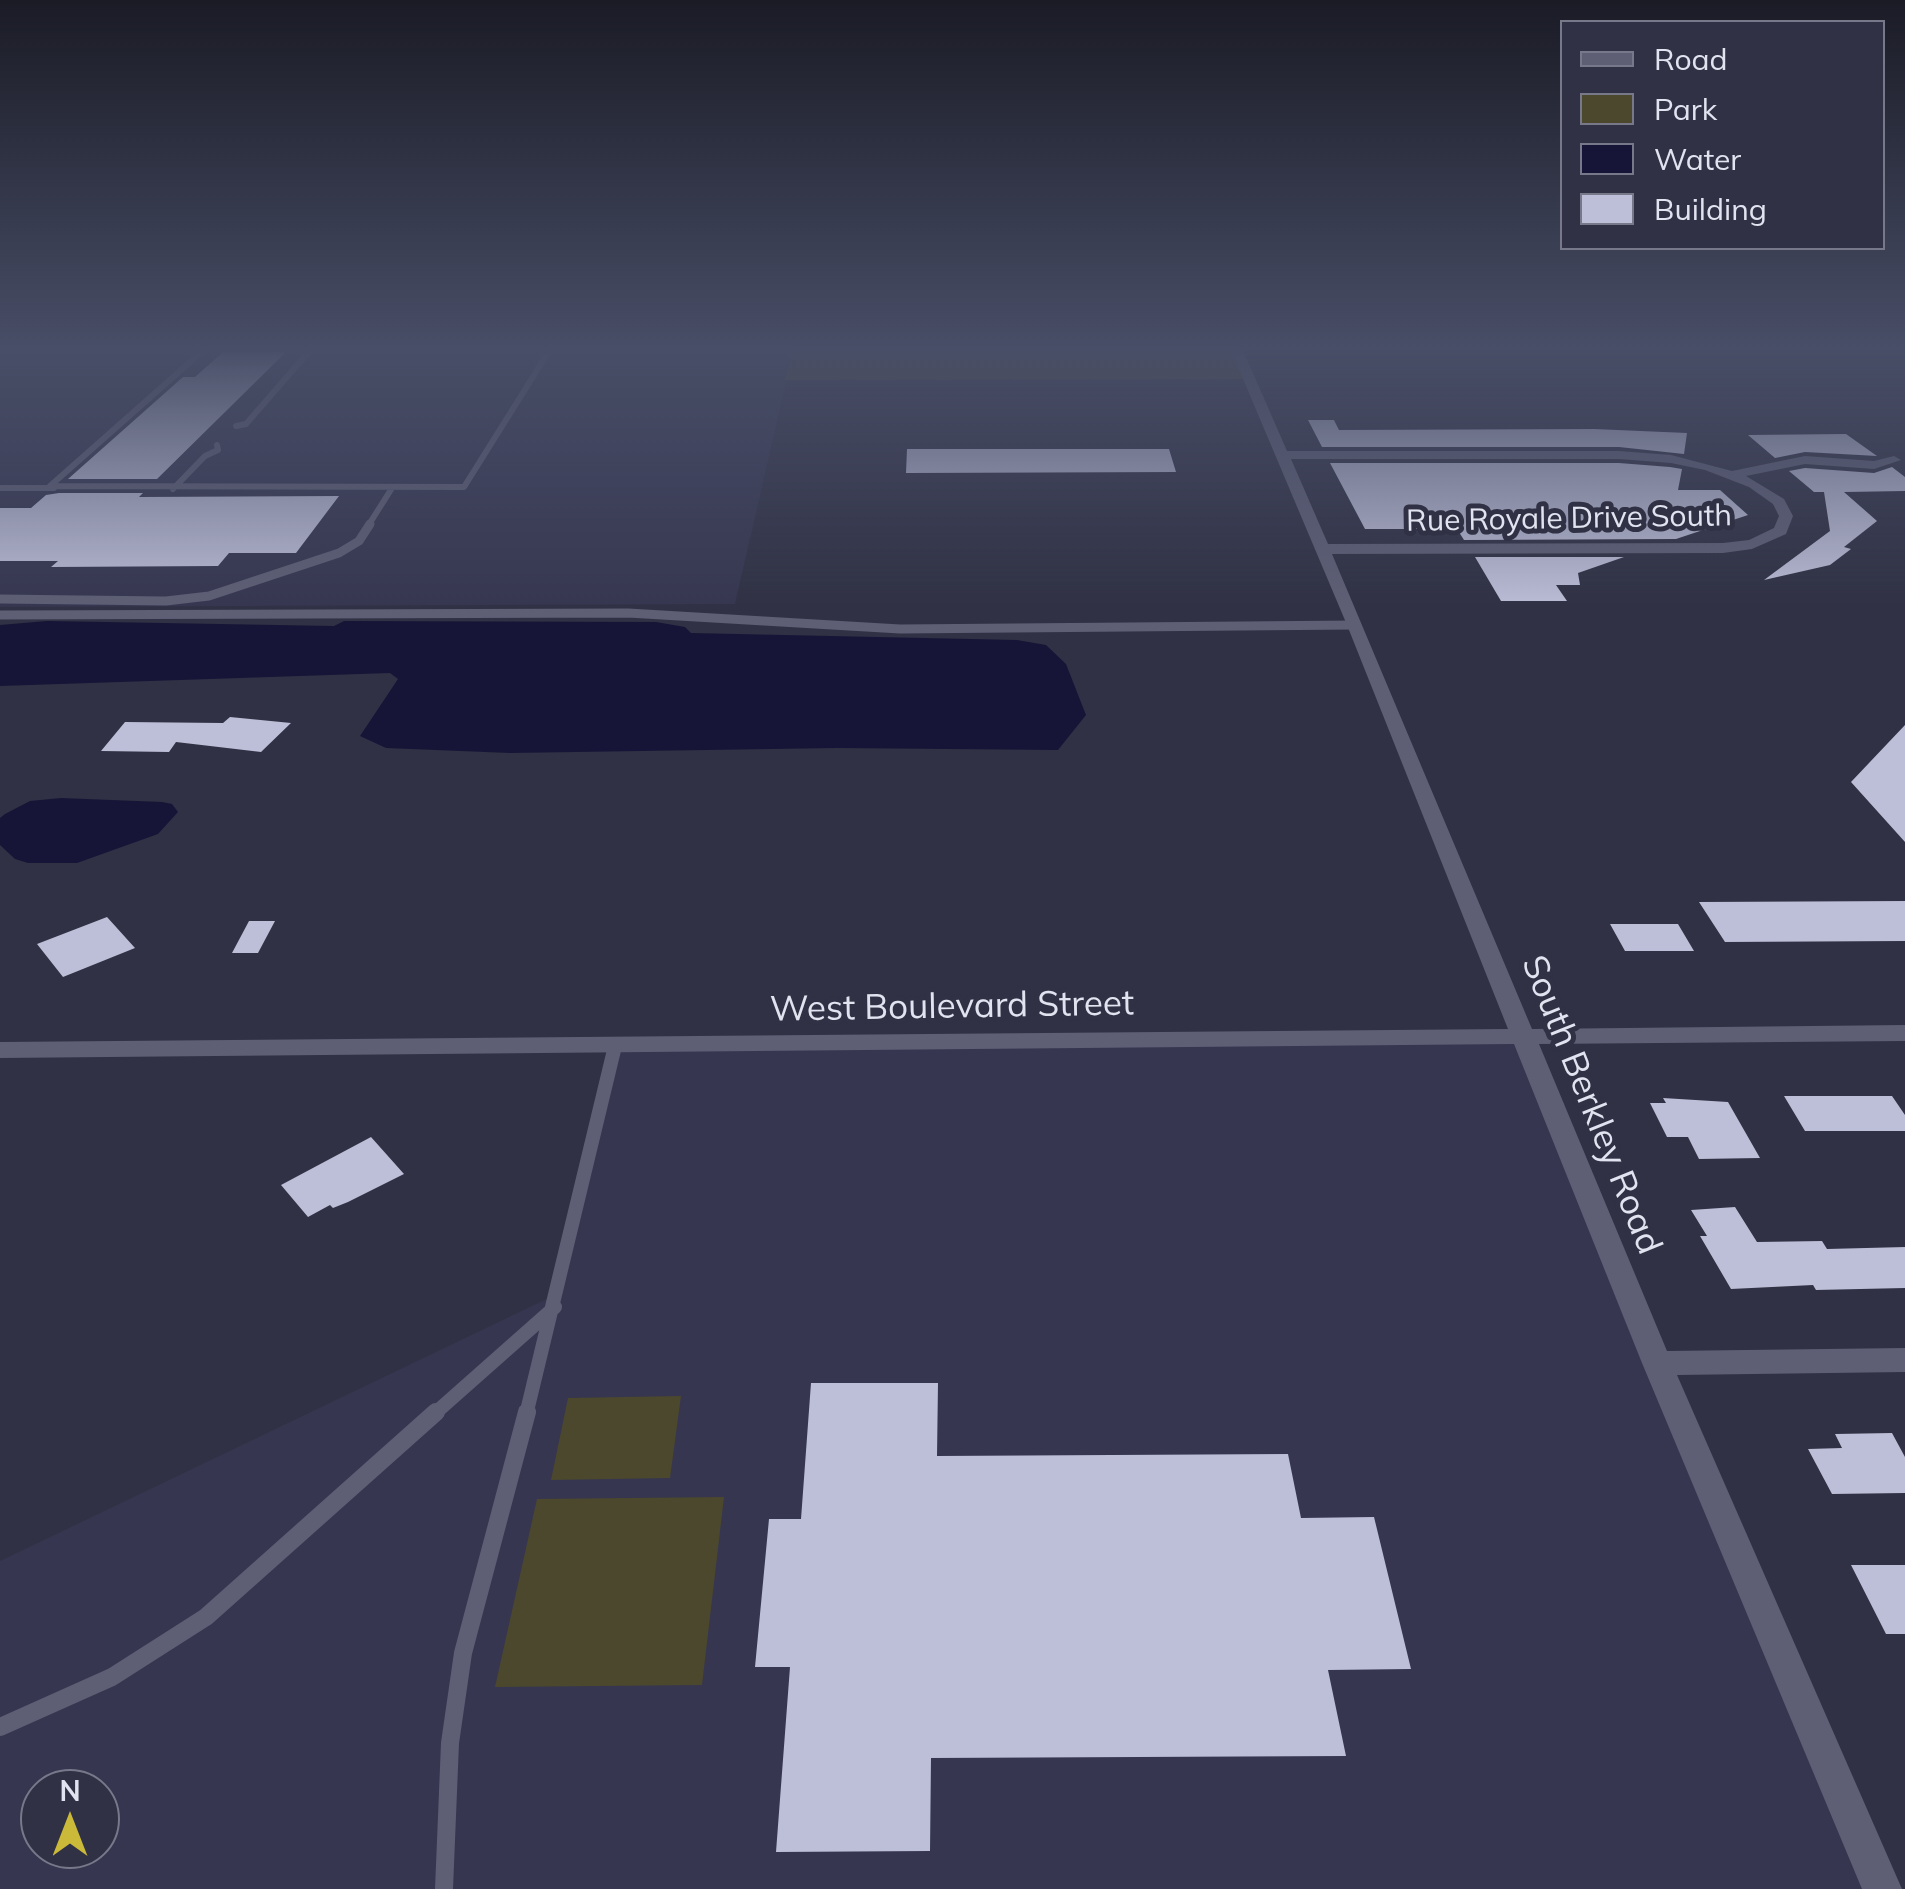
<!DOCTYPE html>
<html>
<head>
<meta charset="utf-8">
<style>
  body { margin:0 }
  #map { position:relative; width:1905px; height:1889px; overflow:hidden; background:#303144; font-family:Mulish,sans-serif }
  canvas { display:block }
  .legend { position:absolute; left:1560px; top:20px; width:325px; height:230px; box-sizing:border-box; background:#303144; border:2px solid #777889; margin:0; padding:12px 18px; list-style:none; font-size:30px; color:#e2e3f0 }
  .legend li { display:flex; align-items:center; gap:20px; height:50px }
  .legend b { width:50px; border:2px solid #777889 }
  .north { position:absolute; left:20px; top:1769px; width:100px; height:100px; box-sizing:border-box; background:#303144; border:2px solid #777889; border-radius:50%; rotate:0deg; font-size:28px; font-weight:700; line-height:40px; text-align:center; color:#e2e3f0 }
  .north::after { content:''; display:block; margin:auto; width:35px; height:45px; background:#cbb939; clip-path:polygon(50% 0,100% 100%,50% 72%,0 100%) }
</style>
</head>
<body>
<div id="map">
<canvas width="1905" height="1889"></canvas>
<ul class="legend">
<li><b style="height:12px;background:#5e5f75"></b>Road</li>
<li><b style="height:28px;background:#4c482d"></b>Park</li>
<li><b style="height:28px;background:#171537"></b>Water</li>
<li><b style="height:28px;background:#bdbed7"></b>Building</li>
</ul>
<div class="north">N</div>
</div>
<script>
const c = document.querySelector('canvas').getContext('2d');
c.lineJoin = 'round';
function fill(path, color) { c.fillStyle = color; c.fill(path, 'evenodd'); }
const shape = rows => new Path2D(rows.map(r => 'M' + r).join(''));
function strokePath(path, color, width, dash) { c.strokeStyle = color; c.lineWidth = width; c.lineCap = dash ? 'butt' : 'round'; c.setLineDash(dash || []); c.stroke(path); }
function label(font, color, halo, rows, align = 'center') {
  c.font = font + ' Mulish,sans-serif'; c.lineWidth = 10; c.setLineDash([]); c.textBaseline = 'middle'; c.strokeStyle = halo; c.fillStyle = color; for (const [text, x, y, turn = 0] of rows) {
    c.save(); c.translate(x, y); c.rotate((+turn || 0) * Math.PI / 180); c.textAlign = isNaN(turn) ? turn : align; if (halo) c.strokeText(text, 0, 0); c.fillText(text, 0, 0); c.restore();
  }
}
fill(shape([
  [0,348,794,348,735,604,0,607],
  [1522,1036,1882,1889,0,1889,0,1561,559,1293,615,1046],
  [40,1789,100,1789,100,1849,40,1849]
]), '#363650');
fill(shape([
  [794,348,1236,348,1250,379,785,380],
  [681,1396,670,1478,551,1480,568,1398],
  [724,1497,702,1685,495,1687,537,1499]
]), '#4c482d');
fill(shape([
  [47,621,334,626,344,621,656,622,685,627,691,633,1017,640,1046,645,1066,664,1086,715,1058,750,837,748,510,753,386,748,360,736,398,679,390,673,0,686,0,625],
  [61,798,162,802,172,804,178,812,158,834,77,863,28,863,15,859,0,845,0,818,5,814,30,801]
]), '#171537');
fill(shape([
  [223,352,286,352,157,479,68,479,183,377,195,377],
  [1308,420,1334,420,1339,430,1594,429,1687,433,1684,454,1619,447,1322,447],
  [1846,434,1877,456,1805,452,1775,458,1748,435],
  [907,449,1169,449,1176,472,906,473],
  [1330,463,1619,463,1670,467,1682,469,1678,490,1720,490,1748,515,1676,539,1464,540,1457,529,1365,529],
  [1892,467,1905,477,1905,491,1844,492,1877,521,1844,547,1851,549,1830,565,1764,580,1830,531,1824,492,1814,492,1789,471,1805,468,1874,473],
  [59,493,143,493,139,497,339,496,296,553,229,553,218,566,51,567,58,561,0,561,0,508,31,508,46,495],
  [1475,557,1624,557,1578,573,1580,585,1556,585,1567,601,1501,601],
  [230,717,291,723,261,752,176,742,169,752,101,751,125,722,223,723],
  [1905,725,1905,842,1851,782],
  [1905,901,1905,941,1725,942,1699,902],
  [107,917,135,948,63,977,37,944],
  [249,921,275,921,258,953,232,953],
  [1610,924,1678,924,1694,951,1625,951],
  [1784,1096,1892,1096,1905,1115,1905,1131,1805,1131],
  [1663,1098,1728,1102,1760,1158,1699,1159,1688,1137,1667,1137,1650,1103,1666,1103],
  [371,1137,404,1174,348,1202,333,1208,330,1205,308,1217,281,1185],
  [1735,1207,1757,1242,1822,1241,1827,1249,1905,1247,1905,1288,1816,1290,1813,1285,1731,1289,1700,1236,1707,1236,1691,1210],
  [811,1383,938,1383,937,1456,1288,1454,1301,1518,1374,1517,1411,1669,1328,1670,1346,1756,931,1758,930,1851,776,1852,790,1667,755,1667,769,1519,801,1519],
  [1892,1433,1905,1457,1905,1493,1832,1494,1808,1449,1842,1448,1835,1434],
  [1851,1565,1905,1565,1905,1634,1886,1634]
]), '#bdbed7');
strokePath(shape([
  [206,348,50,486,464,487,551,348],
  [236,426,246,424,312,348],
  [0,488,54,488],
  [173,489,205,456,218,450,217,445],
  [368,526,392,488]
]), '#5e5f75', 6);
strokePath(shape([
  [0,599,166,601,209,596,339,553,359,541,370,524],
  [0,615,628,613,900,629,1355,625]
]), '#5e5f75', 9);
strokePath(shape([
  [433,1415,555,1307],
  [526,1415,615,1046]
]), '#5e5f75', 14);
strokePath(shape([
  [0,1727,112,1677,206,1617,436,1412],
  [444,1889,450,1743,463,1653,527,1412]
]), '#5e5f75', 18);
fill(shape([
  [1230,348,1242,348,1287,451,1619,451,1671,455,1732,471,1805,456,1874,461,1894,456,1901,460,1874,469,1805,464,1746,476,1784,499,1793,516,1786,534,1752,549,1723,553,1332,554,1532,1029,1905,1025,1905,1041,1539,1044,1667,1351,1905,1348,1905,1372,1677,1375,1902,1889,1862,1889,1642,1363,1514,1044,0,1058,0,1042,1508,1029,1347,625,1230,348],
  [1291,459,1619,459,1671,463,1705,470,1749,487,1773,504,1779,516,1774,528,1749,540,1723,543,1328,544,1291,459]
]), '#5e5f75');
const sky = c.createLinearGradient(0, 0, 0, 612);
sky.addColorStop(0, '#1a1b25');
sky.addColorStop(0.57, '#484e67');
sky.addColorStop(1, '#484e6700');
c.fillStyle = sky;
c.fillRect(0, 0, 1905, 612);
label('30px', '#e2e3f0', '#303144', [
  ["Rue Royale Drive South",1569,519,-1]
]);
label('35px', '#e2e3f0', '#303144', [
  ["West Boulevard Street",952,1007,-1],
  ["South Berkley Road",1591,1105,68]
]);
</script>
</body>
</html>
